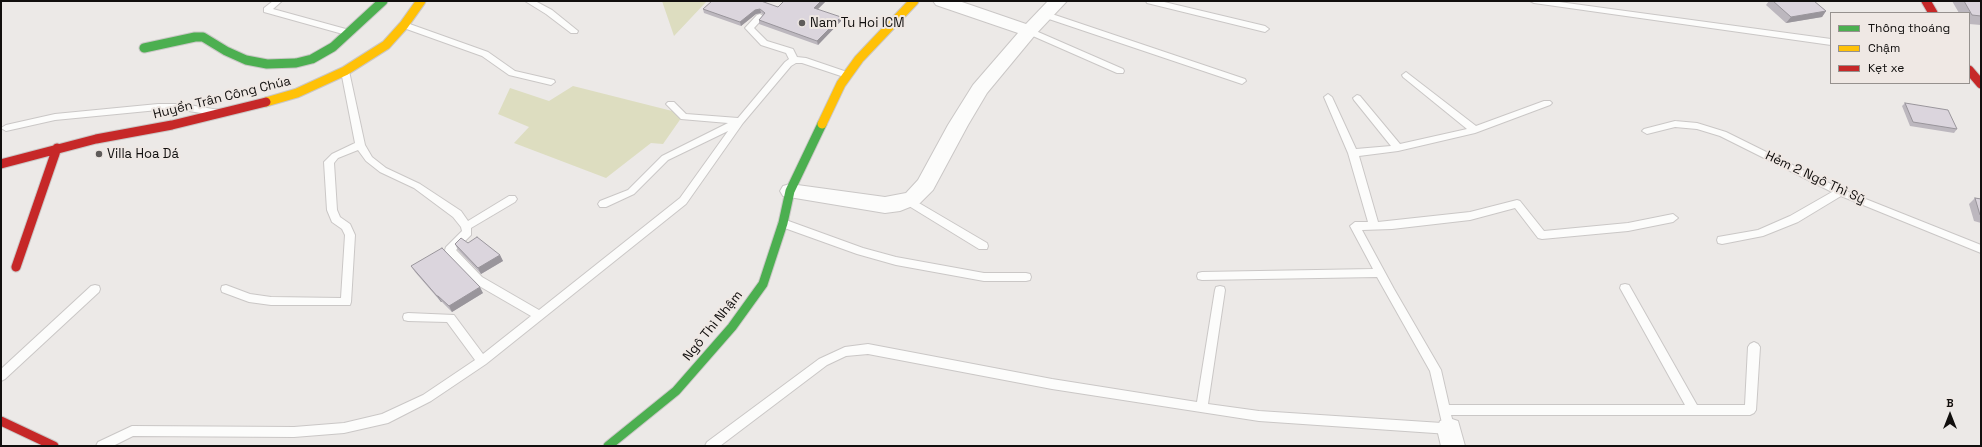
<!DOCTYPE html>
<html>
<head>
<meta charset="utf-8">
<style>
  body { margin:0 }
  #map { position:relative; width:1982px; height:447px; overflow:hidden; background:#ece9e7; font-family:"Space Grotesk",sans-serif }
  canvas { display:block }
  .frame { position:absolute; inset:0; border:2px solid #110f0e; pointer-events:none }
  .legend { position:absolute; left:1830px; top:12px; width:140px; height:72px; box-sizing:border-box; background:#efe8e4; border:1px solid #96918e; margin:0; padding:5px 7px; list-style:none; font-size:12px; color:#110f0e }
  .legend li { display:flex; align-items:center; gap:8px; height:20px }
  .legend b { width:20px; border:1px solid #96918e }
  .north { position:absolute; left:1930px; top:395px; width:40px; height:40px; -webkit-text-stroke:3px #efe8e4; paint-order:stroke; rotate:0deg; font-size:11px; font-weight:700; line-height:16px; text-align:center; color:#110f0e }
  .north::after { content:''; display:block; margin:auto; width:14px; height:18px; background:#110f0e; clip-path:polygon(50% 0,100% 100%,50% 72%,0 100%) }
</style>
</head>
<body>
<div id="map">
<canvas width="1982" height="447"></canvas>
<div class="frame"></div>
<ul class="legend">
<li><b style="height:5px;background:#4caf50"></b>Thông thoáng</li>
<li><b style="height:5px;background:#ffc107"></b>Chậm</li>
<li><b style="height:5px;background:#c62828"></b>Kẹt xe</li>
</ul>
<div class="north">B</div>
</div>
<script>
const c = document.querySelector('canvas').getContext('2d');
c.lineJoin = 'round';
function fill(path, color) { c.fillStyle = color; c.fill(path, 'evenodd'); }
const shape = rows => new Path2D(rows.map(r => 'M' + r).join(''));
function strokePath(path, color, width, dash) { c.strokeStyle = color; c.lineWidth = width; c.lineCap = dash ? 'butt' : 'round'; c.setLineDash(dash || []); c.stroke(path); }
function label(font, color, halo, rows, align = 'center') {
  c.font = font + ' "Space Grotesk",sans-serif'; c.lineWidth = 4; c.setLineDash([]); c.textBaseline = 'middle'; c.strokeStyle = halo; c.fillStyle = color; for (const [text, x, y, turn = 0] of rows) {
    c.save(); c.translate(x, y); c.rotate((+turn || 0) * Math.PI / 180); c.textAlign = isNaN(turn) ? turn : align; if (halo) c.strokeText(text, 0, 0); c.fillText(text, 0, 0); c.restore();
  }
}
fill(shape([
  [662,1,707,1,674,36],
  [573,86,684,114,663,144,651,143,606,178,514,143,529,127,498,114,510,88,549,101]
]), '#ddddc0');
const lane = shape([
  [273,1,282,1,273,9,353,31,354,33,350,36,264,12,264,8,273,1],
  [525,1,535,1,552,10,578,31,577,33,571,33,546,14,525,1],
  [1146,1,1160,1,1265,26,1269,29,1265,32,1147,3,1146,1],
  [1530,1,1552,1,1831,39,1831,45,1534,3,1530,1],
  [1046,12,1245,79,1246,81,1242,84,1239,83,1043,17,1043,13,1046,12],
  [760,14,764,17,754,28,767,41,793,49,797,57,806,58,850,73,851,75,850,77,844,77,802,63,796,63,791,66,743,123,686,204,486,364,431,401,388,423,344,433,294,437,133,436,113,446,96,446,98,442,132,426,294,427,344,423,382,414,423,395,475,360,447,322,408,321,404,320,403,317,404,314,408,313,454,315,483,354,531,316,474,283,446,253,445,250,446,247,462,231,461,227,453,217,414,188,380,172,366,161,358,150,338,158,334,163,337,210,340,217,350,224,355,235,351,302,350,305,271,305,249,302,222,292,221,289,222,286,226,285,250,294,271,297,341,298,345,235,342,229,332,222,327,210,324,162,332,154,355,143,341,71,342,69,348,69,349,71,365,145,372,157,386,168,420,184,461,211,468,221,509,196,515,196,517,199,515,202,471,228,471,235,456,250,482,277,539,310,680,198,728,131,668,160,634,194,606,207,600,207,598,204,600,201,628,190,662,156,728,123,681,119,666,104,668,102,674,102,686,114,738,118,785,62,789,59,786,53,761,45,745,28,757,15,760,14],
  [404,22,488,52,515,71,554,80,555,82,551,85,509,75,482,56,401,27,400,25,404,22],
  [1029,28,1123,69,1124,71,1123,73,1117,73,1026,33,1026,29,1029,28],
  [1406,72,1476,126,1544,101,1550,101,1552,103,1550,105,1475,133,1398,151,1359,156,1378,222,1470,212,1517,200,1520,201,1544,231,1628,223,1673,214,1678,218,1673,222,1628,231,1542,239,1538,238,1515,208,1470,220,1392,229,1362,230,1394,289,1441,370,1449,405,1685,405,1620,288,1621,285,1625,284,1629,285,1697,405,1745,405,1748,347,1750,344,1754,342,1758,344,1760,347,1756,410,1754,413,1750,415,1451,415,1455,429,1453,433,1449,434,1259,421,1052,389,868,354,846,356,827,365,720,446,705,446,707,442,819,359,845,347,868,344,1052,379,1197,402,1215,290,1216,287,1220,286,1224,287,1225,290,1208,404,1259,411,1442,423,1430,371,1377,277,1202,280,1198,279,1197,276,1198,273,1202,272,1373,269,1350,226,1355,222,1368,222,1348,153,1324,97,1328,94,1332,97,1356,149,1391,146,1354,100,1353,98,1357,95,1360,96,1400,144,1467,129,1403,77,1402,75,1406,72],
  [158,104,183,104,219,110,224,113,219,116,183,110,158,110,55,120,6,131,1,128,6,125,55,114,158,104],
  [1675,121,1697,123,1726,132,1843,190,1981,245,1981,253,1841,196,1798,222,1763,236,1722,244,1718,243,1717,240,1718,237,1758,230,1790,216,1832,192,1720,136,1697,129,1675,127,1647,134,1642,131,1644,129,1675,121],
  [907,196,987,243,988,246,987,249,979,249,904,203,902,200,904,197,907,196],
  [783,219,863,248,896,257,984,273,1026,273,1030,274,1031,277,1030,280,1026,281,984,281,896,265,857,254,779,226,778,223,783,219],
  [95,285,99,286,100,289,99,292,5,379,1,381,1,369,91,286,95,285]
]);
const street = shape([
  [933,1,959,1,1026,24,1048,1,1067,1,1035,35,987,93,968,125,933,190,920,203,900,211,885,213,783,196,780,191,783,186,790,184,885,197,906,193,918,180,948,125,973,85,1018,33,936,5,933,1],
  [1449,418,1458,421,1465,446,1441,446,1437,429,1440,421,1449,418]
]);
const fast = shape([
  [144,48,195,37,203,37,226,51,246,60,267,64,296,63,312,59,333,47,383,1],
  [608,446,676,391,732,327,763,284,783,223,790,191,822,124]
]);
const slow = shape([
  [266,102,297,93,345,71,386,45,404,25,421,1],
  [822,124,841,84,859,59,914,1]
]);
const jam = shape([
  [1926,1,1933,13],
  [1969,70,1981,84],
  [1,164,96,139,172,125,266,102],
  [16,267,57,148],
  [1,421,54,446]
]);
strokePath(lane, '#cac7c6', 2);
strokePath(street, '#cac7c6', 2);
strokePath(fast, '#cac7c6', 11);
strokePath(slow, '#cac7c6', 11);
strokePath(jam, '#cac7c6', 11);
fill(lane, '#fcfcfb');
fill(street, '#fcfcfb');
strokePath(fast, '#4caf50', 9);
strokePath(slow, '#ffc107', 9);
strokePath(jam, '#c62828', 9);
fill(shape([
  [784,1,826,1,818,9,841,21,818,45,759,24,759,20,763,15,761,13,756,14,741,26,704,13,703,9,778,7],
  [1769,1,1814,1,1826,11,1822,17,1786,23,1766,5],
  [1952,1,1981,1,1981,25,1969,24,1969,13,1959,13],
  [1905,103,1957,129,1954,133,1910,126,1902,106],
  [1975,198,1981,199,1981,223,1974,221,1969,204],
  [468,243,500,255,503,261,481,274,458,250,455,244],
  [411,266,483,293,452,312,442,302,441,302,415,272]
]), '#bcb7be');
fill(shape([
  [821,1,826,1,815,12,814,8],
  [760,9,761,13,756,14,741,26,740,22,755,10],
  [1826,11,1822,17,1786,23,1791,17],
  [841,17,841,21,818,45,817,41],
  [500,255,503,261,481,274,478,268],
  [480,287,483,293,452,312,449,306],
  [437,296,438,296,442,302,441,302]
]), '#99959b');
const building = shape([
  [712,1,761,1,778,7,784,1,821,1,814,8,841,17,817,41,759,20,765,13,760,9,755,10,740,22,703,9,712,1],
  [1773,1,1814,1,1826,11,1791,17,1773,1],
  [1964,1,1981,1,1981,16,1972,15,1964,1],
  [1905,103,1948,110,1957,129,1913,122,1905,103],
  [1975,198,1981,199,1981,216,1980,215,1975,198],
  [477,237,500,255,478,268,455,244,461,238,468,243,477,237],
  [442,248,480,287,449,306,438,296,437,296,411,266,442,248]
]);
fill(building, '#dbd5dd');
strokePath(building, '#99959b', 1);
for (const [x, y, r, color] of [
  [802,23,4,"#5e5b5a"],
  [99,154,4,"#5e5b5a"]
]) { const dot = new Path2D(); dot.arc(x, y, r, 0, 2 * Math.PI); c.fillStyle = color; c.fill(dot); strokePath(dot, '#efe8e4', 1.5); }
label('13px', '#110f0e', '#efe8e4', [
  ["Nam Tu Hoi ICM",810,23],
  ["Villa Hoa Dá",107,154]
], 'left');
label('13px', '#110f0e', '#efe8e4', [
  ["Huyền Trân Công Chúa",222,98,-14],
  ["Hẻm 2 Ngô Thì Sỹ",1815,178,25],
  ["Ngô Thì Nhậm",713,326,-51]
]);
</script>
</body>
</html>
